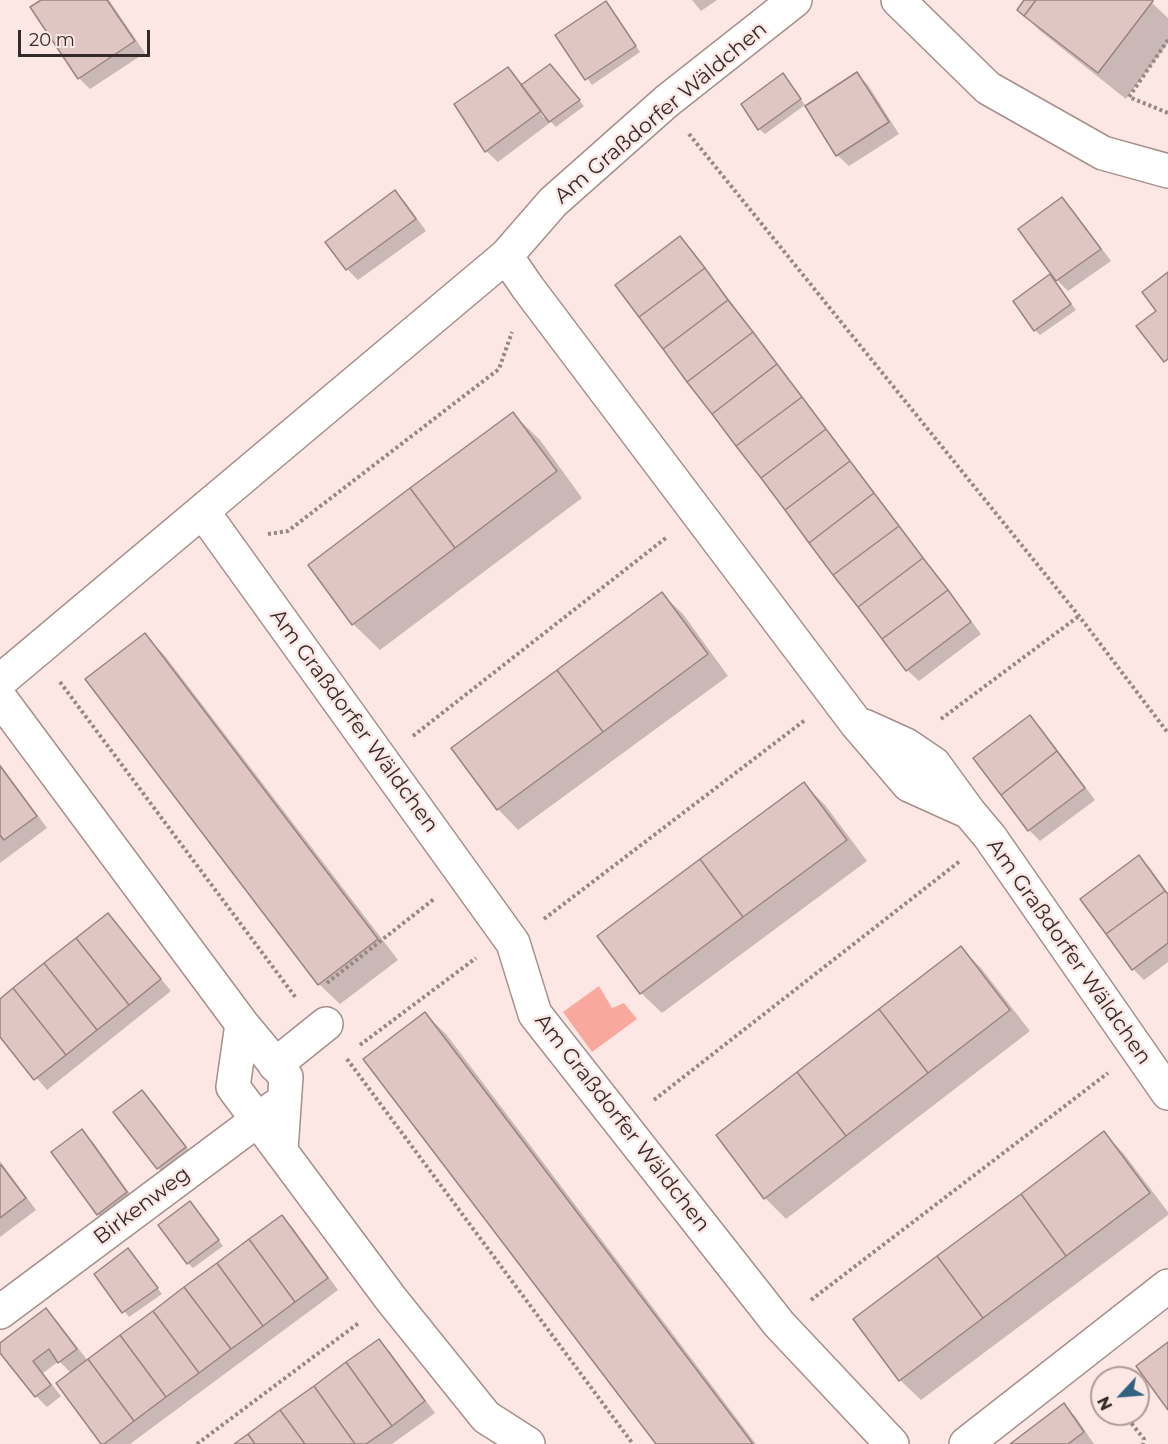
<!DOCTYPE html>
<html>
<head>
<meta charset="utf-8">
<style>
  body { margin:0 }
  #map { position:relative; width:1168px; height:1444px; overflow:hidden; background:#fce7e4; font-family:Montserrat,sans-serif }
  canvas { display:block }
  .north { position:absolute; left:1090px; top:1366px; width:60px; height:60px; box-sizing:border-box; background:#fce7e4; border:2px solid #ac9b99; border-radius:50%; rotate:244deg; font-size:16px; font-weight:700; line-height:24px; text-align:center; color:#342a29 }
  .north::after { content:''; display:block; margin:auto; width:21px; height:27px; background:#306280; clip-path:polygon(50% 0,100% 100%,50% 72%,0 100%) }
  .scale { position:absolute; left:18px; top:30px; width:132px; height:27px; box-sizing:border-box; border:3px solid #342a29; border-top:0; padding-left:8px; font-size:18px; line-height:21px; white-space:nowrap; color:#342a29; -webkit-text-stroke:4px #fce7e4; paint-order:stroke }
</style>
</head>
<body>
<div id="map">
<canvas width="1168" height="1444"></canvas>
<div class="north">N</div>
<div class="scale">20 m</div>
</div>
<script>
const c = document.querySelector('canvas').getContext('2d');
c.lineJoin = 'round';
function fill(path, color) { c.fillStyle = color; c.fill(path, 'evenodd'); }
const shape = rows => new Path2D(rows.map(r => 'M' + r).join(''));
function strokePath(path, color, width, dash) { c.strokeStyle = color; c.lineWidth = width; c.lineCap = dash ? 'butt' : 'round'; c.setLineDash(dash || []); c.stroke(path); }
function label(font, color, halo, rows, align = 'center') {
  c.font = font + ' Montserrat,sans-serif'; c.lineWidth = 5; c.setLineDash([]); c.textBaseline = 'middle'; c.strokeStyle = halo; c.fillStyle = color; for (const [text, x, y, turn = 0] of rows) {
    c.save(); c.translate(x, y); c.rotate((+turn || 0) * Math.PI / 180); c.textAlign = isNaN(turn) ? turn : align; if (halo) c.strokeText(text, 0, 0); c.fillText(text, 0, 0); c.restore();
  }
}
fill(shape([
  [599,986,612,1008,624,1003,637,1019,592,1052,563,1012]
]), '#f9a89e');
fill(shape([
  [43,0,109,0,145,53,90,89,79,78],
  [692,0,717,0,701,11],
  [1026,0,1149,0,1168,18,1168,43,1126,99,1039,30,1019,9],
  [611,9,640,52,592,85,557,35],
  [508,69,523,85,555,71,584,106,556,127,551,122,498,162,486,151],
  [526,93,546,116,544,118],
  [857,74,868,85,899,134,849,166,837,155],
  [788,81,805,105,765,134,759,129],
  [395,192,406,203,426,231,358,280,347,269,327,242],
  [1062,199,1073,210,1111,261,1068,291,1057,280,1020,229],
  [680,238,691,249,981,634,919,681,907,670,617,285],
  [1055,282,1076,310,1040,335,1035,330],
  [513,414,540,440,582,498,380,650,353,624],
  [662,594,683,614,728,676,518,830,498,809],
  [145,635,165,656,398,960,340,1004,319,984],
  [1030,717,1041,728,1095,800,1040,841,1029,830],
  [0,764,47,828,0,863],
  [804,784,825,805,867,861,662,1013,641,993,599,936],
  [1139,857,1150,868,1168,893,1168,962,1144,980,1133,969],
  [108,915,171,991,47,1090,0,1035,0,1001],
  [961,948,981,968,1030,1031,786,1219,765,1198,718,1135],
  [425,1014,446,1034,756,1444,658,1444],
  [142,1092,153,1103,196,1159,169,1179,158,1168,115,1112],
  [82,1131,93,1142,137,1204,109,1225,98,1214],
  [1104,1133,1124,1154,1168,1212,1168,1215,921,1400,900,1380],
  [0,1161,36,1210,0,1237],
  [195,1209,223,1246,193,1268,188,1263],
  [282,1217,293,1228,338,1290,130,1444,103,1444,71,1373,59,1361,43,1373,61,1396,47,1407,36,1396,0,1350,0,1345,46,1310,57,1321,88,1361],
  [128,1250,162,1294,129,1317,96,1274],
  [379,1341,390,1352,435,1413,392,1444,237,1444],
  [1064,1405,1075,1416,1094,1444,1013,1444]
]), '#0003');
const building = shape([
  [41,0,107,0,135,41,78,79,30,7,41,0],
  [1024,0,1036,0,1024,16,1017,10,1024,0],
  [1036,0,1152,0,1153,1,1098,73,1024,16,1036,0],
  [606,1,636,46,585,80,555,35,606,1],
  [550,64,580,100,549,122,521,85,550,64],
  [508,67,541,111,485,152,454,104,508,67],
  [857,72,889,122,836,156,805,106,857,72],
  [783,73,801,99,758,130,741,104,783,73],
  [395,190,416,219,346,270,325,242,395,190],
  [1062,197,1101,249,1056,281,1018,229,1062,197],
  [680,236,705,268,639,317,615,285,680,236],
  [705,268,728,300,663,349,639,317,705,268],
  [1168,272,1168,359,1164,362,1136,326,1156,311,1142,292,1168,272],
  [1050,274,1071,304,1034,331,1013,301,1050,274],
  [728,300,753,332,687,382,663,349,728,300],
  [753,332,777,364,712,414,687,382,753,332],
  [777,364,802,397,736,446,712,414,777,364],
  [802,397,826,429,761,478,736,446,802,397],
  [513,412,557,471,455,548,410,488,513,412],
  [826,429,850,461,785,510,761,478,826,429],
  [850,461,874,493,809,543,785,510,850,461],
  [410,488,455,548,352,625,308,565,410,488],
  [874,493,899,526,833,575,809,543,874,493],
  [899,526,923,558,858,607,833,575,899,526],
  [923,558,948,590,882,639,858,607,923,558],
  [948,590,971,622,906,671,882,639,948,590],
  [662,592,708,654,603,732,557,670,662,592],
  [145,633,378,939,318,985,85,679,145,633],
  [557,670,603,732,497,810,451,748,557,670],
  [1030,715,1057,751,1001,795,973,758,1030,715],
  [1057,751,1085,788,1028,831,1001,795,1057,751],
  [0,766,37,816,4,840,0,835,0,766],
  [804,782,847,840,743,917,700,859,804,782],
  [1139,855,1165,891,1106,934,1080,899,1139,855],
  [700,859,743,917,640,994,597,936,700,859],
  [1165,891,1168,894,1168,943,1132,970,1106,934,1165,891],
  [108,913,161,979,129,1005,76,938,108,913],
  [76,938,129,1005,97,1030,44,963,76,938],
  [961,946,1010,1010,928,1073,879,1009,961,946],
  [44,963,97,1030,66,1055,13,988,44,963],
  [13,988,66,1055,34,1080,0,1037,0,999,13,988],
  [879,1009,928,1073,846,1136,797,1072,879,1009],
  [425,1012,753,1444,656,1444,363,1059,425,1012],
  [797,1072,846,1136,764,1199,716,1135,797,1072],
  [142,1090,186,1147,157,1169,113,1112,142,1090],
  [82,1129,127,1192,97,1215,51,1152,82,1129],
  [1104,1131,1150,1193,1066,1256,1021,1194,1104,1131],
  [1,1165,26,1198,0,1218,0,1166,1,1165],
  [1021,1194,1066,1256,983,1318,937,1256,1021,1194],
  [190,1201,219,1240,187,1264,158,1225,190,1201],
  [282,1215,328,1278,295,1302,249,1239,282,1215],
  [249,1239,295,1302,263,1326,217,1263,249,1239],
  [128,1248,158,1288,122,1313,94,1274,128,1248],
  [937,1256,983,1318,899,1381,853,1319,937,1256],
  [217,1263,263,1326,231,1349,184,1287,217,1263],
  [184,1287,231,1349,199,1373,153,1311,184,1287],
  [46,1308,77,1349,58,1363,49,1349,33,1361,51,1385,35,1397,0,1353,0,1343,46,1308],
  [153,1311,199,1373,166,1397,120,1335,153,1311],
  [120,1335,166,1397,134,1421,88,1359,120,1335],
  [379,1339,425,1401,392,1426,346,1362,379,1339],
  [1168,1342,1168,1410,1136,1366,1168,1342],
  [88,1359,134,1421,104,1444,101,1444,56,1383,88,1359],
  [346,1362,392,1426,366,1444,355,1444,314,1386,346,1362],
  [314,1386,355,1444,305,1444,280,1410,314,1386],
  [1064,1403,1084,1432,1068,1444,1010,1444,1064,1403],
  [280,1410,305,1444,255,1444,248,1434,280,1410],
  [248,1434,255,1444,234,1444,248,1434]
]);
fill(building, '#e0c6c2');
strokePath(building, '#9c8380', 1.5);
const minor = shape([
  [898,0,988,88,1103,153,1168,171],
  [506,256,528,288,856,723,909,785,969,812],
  [203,512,513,943,535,1014,779,1324,892,1444],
  [0,681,506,256,553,202,667,101,795,0],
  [0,698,242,1024,286,1077,281,1150],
  [864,726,906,745,934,764,969,812,990,837,1168,1093],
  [242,1024,233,1087,391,1299,486,1417,528,1444],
  [275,1065,326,1024],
  [0,1312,275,1107],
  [966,1444,1168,1286]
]);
strokePath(minor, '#a68e8a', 36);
strokePath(shape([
  [1168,40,1129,97,1168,113],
  [689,134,1079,616,1168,733],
  [268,534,288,531,499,369,512,332],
  [60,682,296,998],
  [941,719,1079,616],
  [413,736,667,537],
  [544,919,805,720],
  [327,983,434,899],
  [360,1045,476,958],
  [347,1059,633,1444],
  [654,1100,960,861],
  [811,1300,1108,1073],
  [1124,1414,1144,1439,1143,1444],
  [197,1444,360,1322]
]), '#968785', 4, [3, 3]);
strokePath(minor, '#fff', 33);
label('21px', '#342a29', '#fce7e4', [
  ["Am Graßdorfer Wäldchen",661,113,-40],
  ["Am Graßdorfer Wäldchen",354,721,54],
  ["Am Graßdorfer Wäldchen",1069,952,55],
  ["Am Graßdorfer Wäldchen",622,1123,52],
  ["Birkenweg",142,1206,-37]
]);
</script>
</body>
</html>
